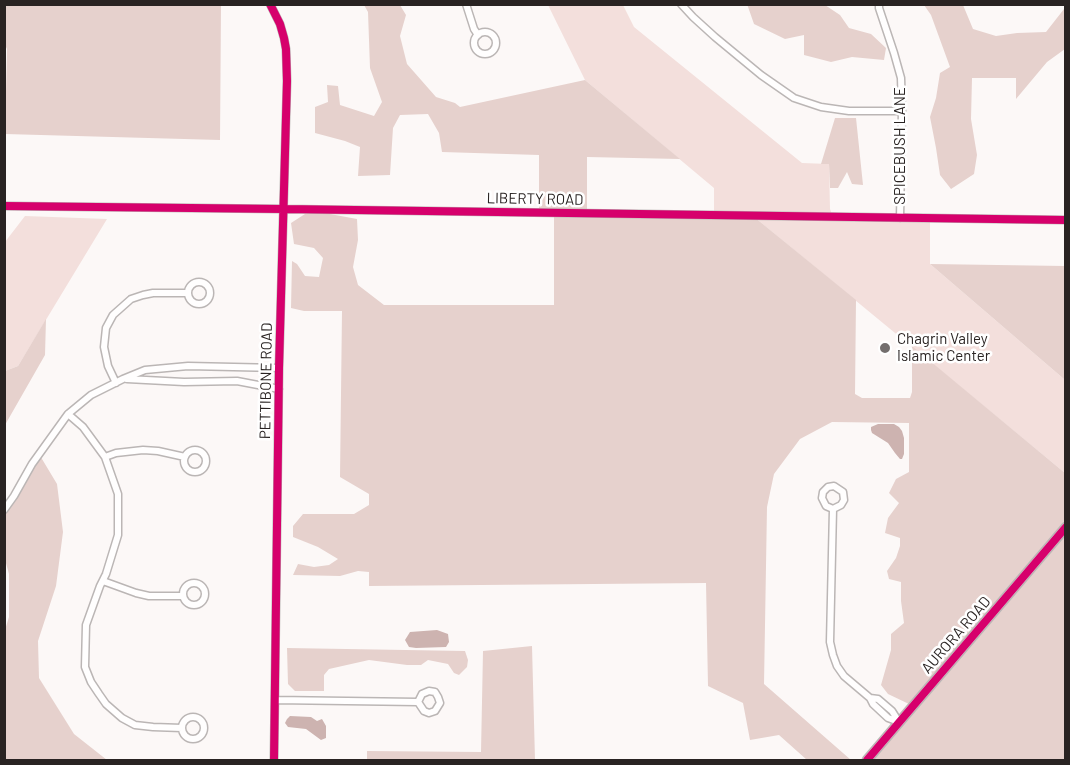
<!DOCTYPE html>
<html>
<head>
<meta charset="utf-8">
<style>
  body { margin:0 }
  #map { position:relative; width:1070px; height:765px; overflow:hidden; background:#fcf8f7; font-family:Barlow,sans-serif }
  canvas { display:block }
  .frame { position:absolute; inset:0; border:6px solid #292322; pointer-events:none }
</style>
</head>
<body>
<div id="map">
<canvas width="1070" height="765"></canvas>
<div class="frame"></div>
</div>
<script>
const c = document.querySelector('canvas').getContext('2d');
c.lineJoin = 'round';
function fill(path, color) { c.fillStyle = color; c.fill(path, 'evenodd'); }
const shape = rows => new Path2D(rows.map(r => 'M' + r).join(''));
function strokePath(path, color, width, dash) { c.strokeStyle = color; c.lineWidth = width; c.lineCap = dash ? 'butt' : 'round'; c.setLineDash(dash || []); c.stroke(path); }
function label(font, color, halo, rows, align = 'center') {
  c.font = font + ' Barlow,sans-serif'; c.lineWidth = 5; c.setLineDash([]); c.textBaseline = 'middle'; c.strokeStyle = halo; c.fillStyle = color; for (const [text, x, y, turn = 0] of rows) {
    c.save(); c.translate(x, y); c.rotate((+turn || 0) * Math.PI / 180); c.textAlign = isNaN(turn) ? turn : align; if (halo) c.strokeText(text, 0, 0); c.fillText(text, 0, 0); c.restore();
  }
}
fill(shape([
  [548,5,623,5,634,27,802,163,829,164,830,209,833,217,930,218,930,264,1065,380,1065,473,753,216,714,215,714,188,585,80],
  [25,216,107,219,18,366,5,371,5,242]
]), '#f3dfdc');
fill(shape([
  [747,4,825,5,840,15,849,28,871,34,886,48,884,60,852,57,831,62,804,55,804,35,785,39,754,24],
  [4,5,221,5,220,140,5,134,7,49,5,45],
  [364,5,400,5,406,15,400,36,407,64,436,97,455,103,460,107,585,80,680,159,587,157,587,213,753,216,856,300,855,394,862,398,910,398,912,392,912,346,1065,473,1065,760,867,760,929,681,909,704,888,694,881,685,891,650,891,634,904,623,901,601,901,582,889,579,887,571,896,558,900,546,900,538,885,533,888,518,899,503,889,493,896,479,909,472,909,423,832,422,800,439,774,474,767,507,764,684,851,760,807,760,779,735,750,740,743,703,708,686,706,583,369,586,369,572,358,571,340,576,293,575,298,564,314,567,329,565,338,559,318,547,293,537,293,526,303,514,354,514,369,505,369,494,340,477,342,311,304,311,291,308,292,261,297,264,305,276,319,277,323,258,314,248,294,244,291,223,305,214,319,212,357,219,358,240,353,267,358,285,384,305,554,305,554,213,539,212,539,155,442,152,439,133,428,114,400,115,393,128,390,175,358,176,360,147,345,141,315,133,315,107,328,102,327,85,338,86,340,105,374,116,382,102,370,68,368,12],
  [924,5,963,5,973,29,996,36,1017,33,1046,32,1064,9,1065,5,1065,49,1047,62,1016,99,1016,78,972,78,971,119,977,155,974,174,951,189,940,175,936,148,930,117,936,98,940,73,950,67,931,15],
  [835,118,856,118,863,185,852,184,847,172,838,188,830,188,829,164,821,164],
  [930,264,1065,266,1065,380],
  [46,319,45,355,5,425,5,371,18,366],
  [39,454,57,484,63,532,56,586,38,641,39,678,74,734,107,760,4,760,4,633,9,617,9,574,4,556,5,510],
  [532,646,535,760,367,760,367,751,481,752,483,651],
  [287,648,465,651,468,660,467,667,459,675,454,673,448,664,428,660,421,665,407,665,369,660,329,669,324,675,324,691,295,691,288,684]
]), '#e6d1cd');
fill(shape([
  [878,424,894,424,899,427,902,431,904,438,904,454,902,459,900,459,895,453,888,443,872,433,871,430,871,427],
  [437,630,448,634,449,642,446,647,416,648,409,647,405,640,410,632],
  [290,716,311,717,317,721,322,719,326,726,326,738,321,740,306,729,288,727,285,723,287,719]
]), '#cdb3b0');
const minor = shape([
  [270,4,280,24,284,38,286,49,287,81,279,368,274,760],
  [466,4,474,29,478,35],
  [681,4,693,17,715,37,761,75,794,98,821,107,849,111,902,111],
  [879,4,879,8,894,53,901,78,902,111,900,218],
  '474 43a11 11 0 1 1 22 0a11 11 0 1 1-22 0Z',
  [4,206,284,209,1066,220],
  '188 293a11 11 0 1 1 22 0a11 11 0 1 1-22 0Z',
  [127,379,184,382,237,381,279,389],
  [116,383,108,366,104,347,106,328,113,315,131,299,143,295,153,293,188,293],
  [68,414,83,427,105,457,118,494,118,535,106,574,100,586,86,625,85,667,91,682,99,694,106,704,122,718,135,725,153,727,182,728],
  '184 461a11 11 0 1 1 22 0a11 11 0 1 1-22 0Z',
  [105,457,116,453,143,450,158,451,185,457],
  [833,509,841,505,844,500,843,492,834,486,828,487,823,492,822,498,826,506,833,509,830,642,833,655,837,666,844,676,870,698,873,704,888,718,899,722,892,711,878,699,870,698],
  [4,510,14,496,32,464,68,414,91,395,123,379,145,370,188,366,279,368],
  [103,581,136,593,149,596,183,596],
  '183 594a11 11 0 1 1 22 0a11 11 0 1 1-22 0Z',
  [275,700,418,702,424,711,429,713,435,711,440,703,438,697,435,692,429,691,422,694,418,702],
  '182 728a11 11 0 1 1 22 0a11 11 0 1 1-22 0Z'
]);
const major = shape([
  [867,760,1066,527]
]);
strokePath(minor, '#bbb6b5', 9);
strokePath(major, '#bbb6b5', 11);
strokePath(minor, '#fffefe', 6);
strokePath(major, '#fffefe', 8);
strokePath(shape([
  [270,4,280,24,284,38,286,49,287,81,279,368,274,760],
  [4,206,284,209,1066,220],
  [867,760,1066,527]
]), '#d6006c', 8);
for (const [x, y, r, color] of [
  [885,348,6,"#736e6d"]
]) { const dot = new Path2D(); dot.arc(x, y, r, 0, 2 * Math.PI); c.fillStyle = color; c.fill(dot); strokePath(dot, '#fff', 2); }
label('15px', '#292322', '#fff', [
  ["SPICEBUSH LANE",900,146,-90],
  ["LIBERTY ROAD",535,199,1],
  ["PETTIBONE ROAD",266,381,-89],
  ["AURORA ROAD",956,635,-49]
]);
label('15px', '#292322', '#fff', [
  ["Chagrin Valley",897,339],
  ["Islamic Center",897,356]
], 'left');
</script>
</body>
</html>
